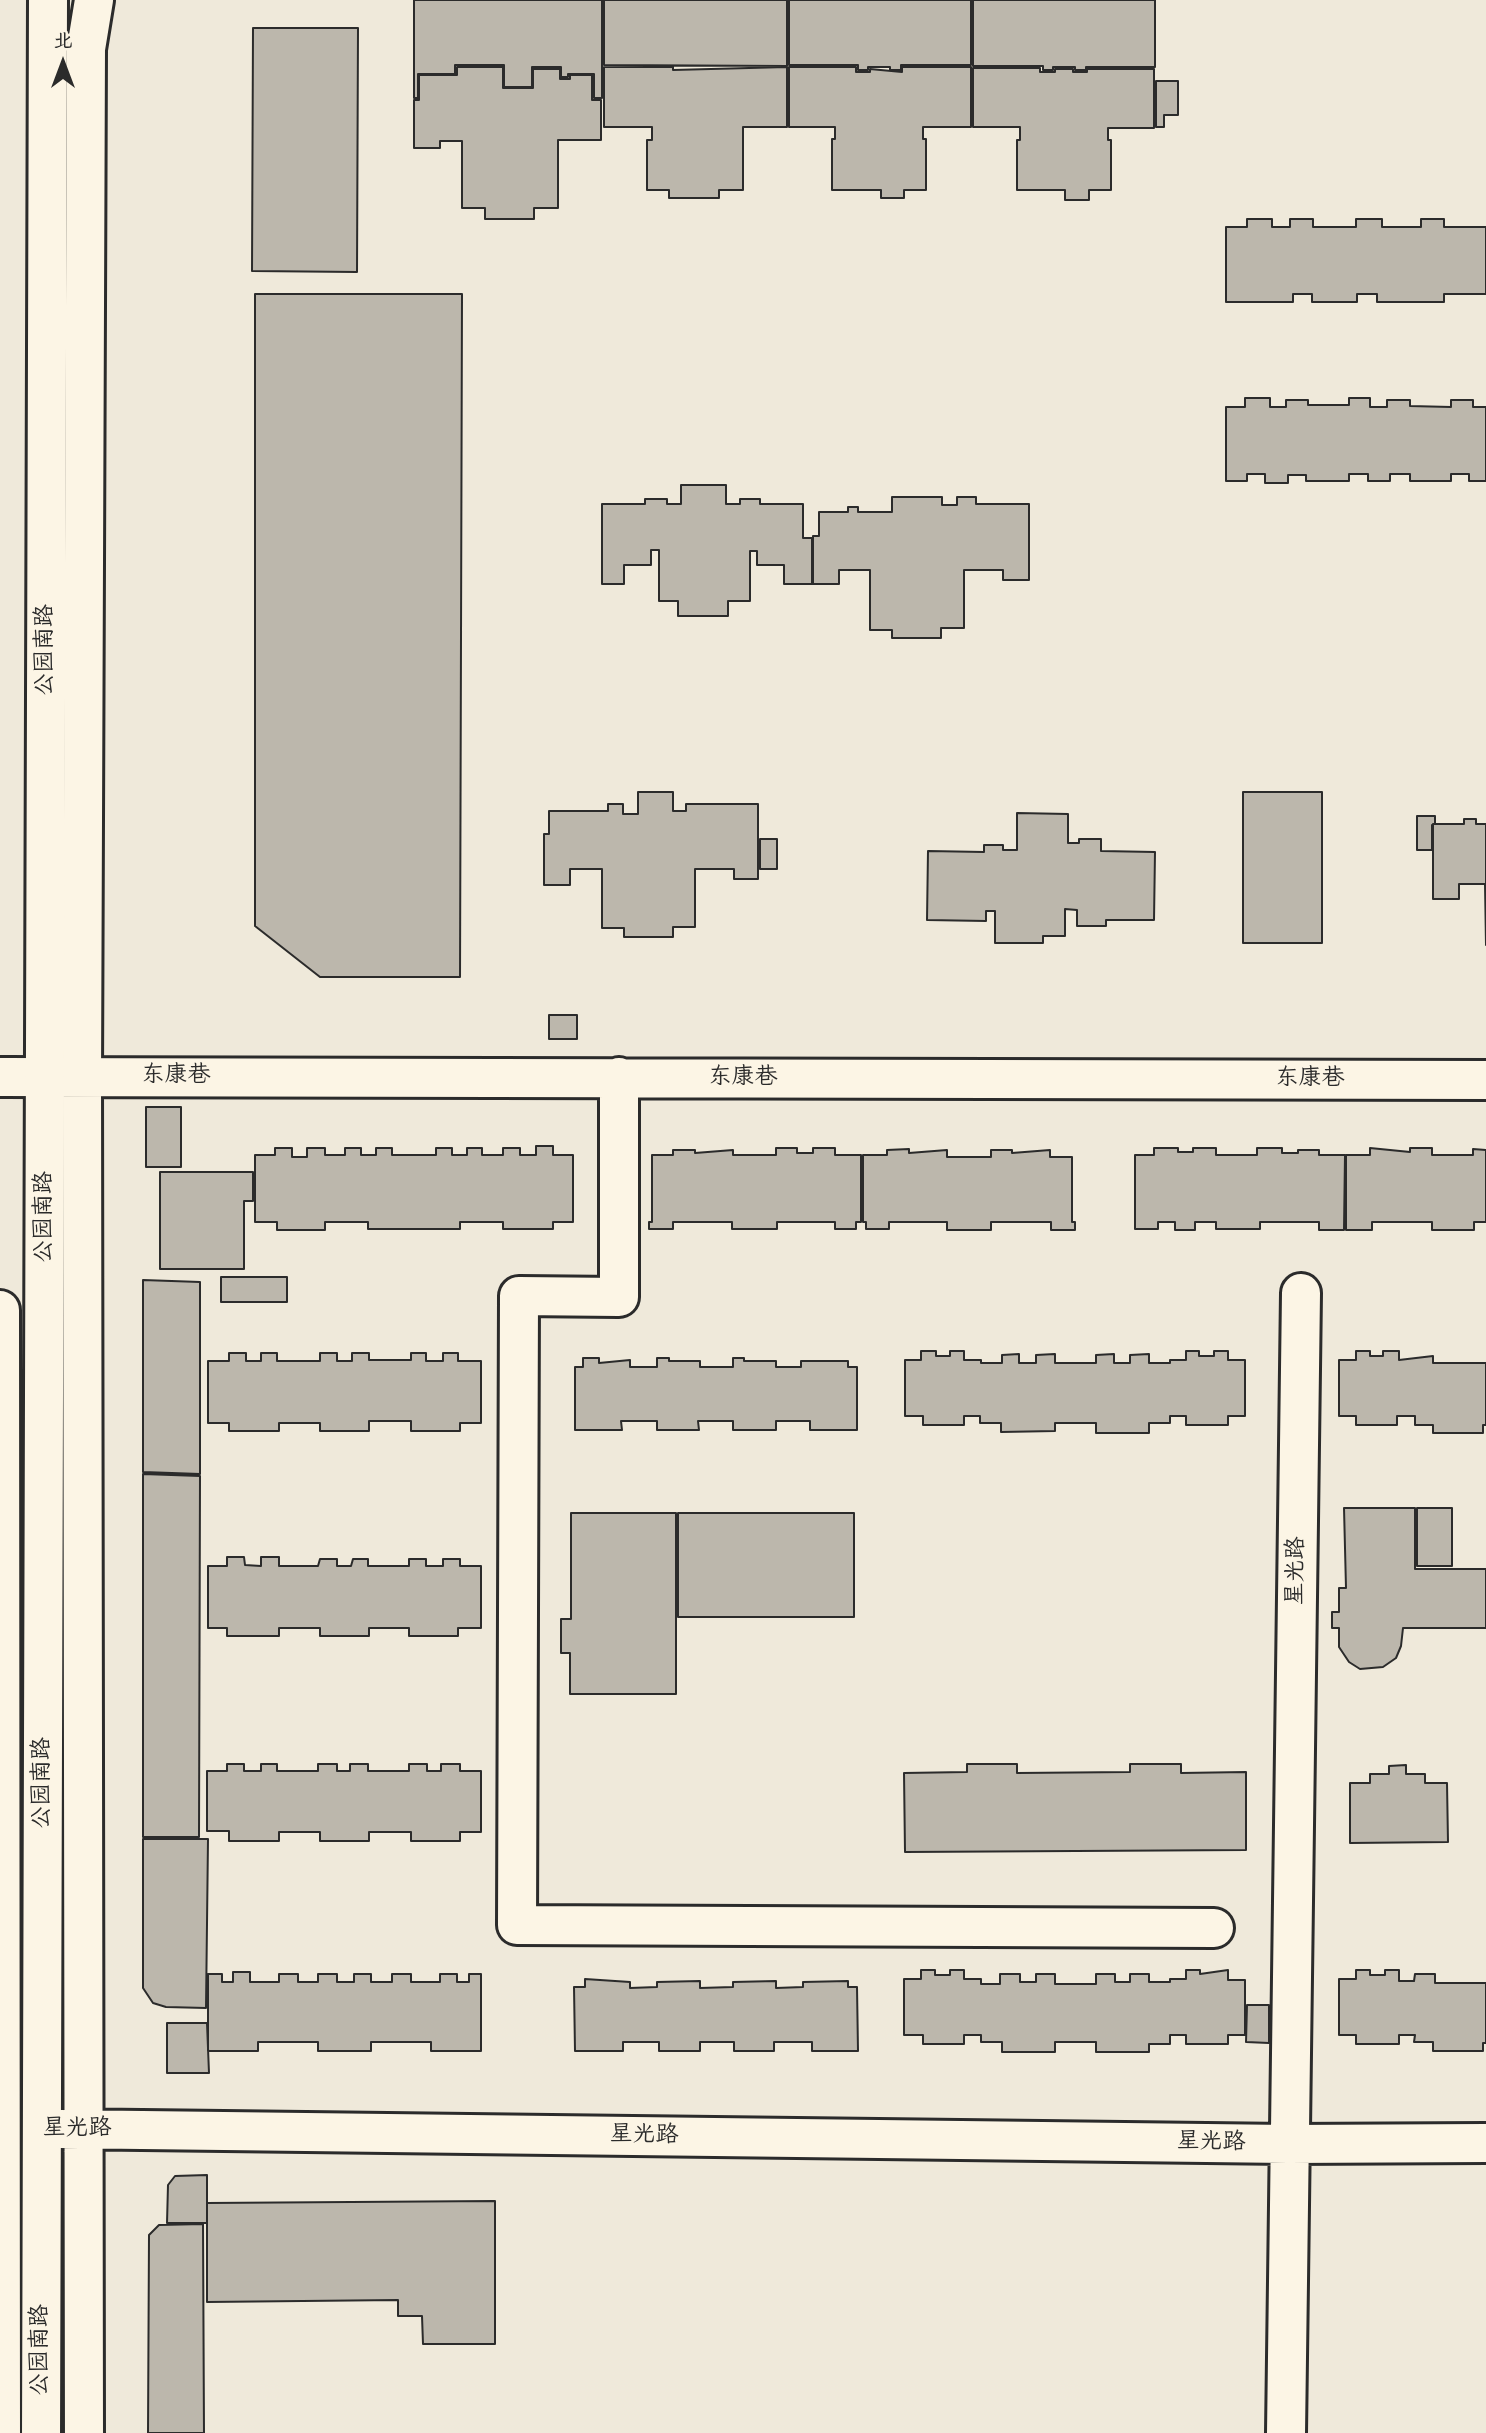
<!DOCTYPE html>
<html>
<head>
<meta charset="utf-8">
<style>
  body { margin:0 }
  #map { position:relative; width:1486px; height:2433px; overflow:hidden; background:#efe9da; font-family:"Architects Daughter","LXGW WenKai TC",sans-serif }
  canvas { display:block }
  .north { position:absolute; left:28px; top:28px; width:70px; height:70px; -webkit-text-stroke:5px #fcf5e5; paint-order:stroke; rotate:0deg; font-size:19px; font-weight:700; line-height:28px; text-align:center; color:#2b2b2b }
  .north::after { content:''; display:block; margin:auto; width:24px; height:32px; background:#2b2b2b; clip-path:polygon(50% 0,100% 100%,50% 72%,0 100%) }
</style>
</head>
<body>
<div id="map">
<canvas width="1486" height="2433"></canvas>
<div class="north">北</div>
</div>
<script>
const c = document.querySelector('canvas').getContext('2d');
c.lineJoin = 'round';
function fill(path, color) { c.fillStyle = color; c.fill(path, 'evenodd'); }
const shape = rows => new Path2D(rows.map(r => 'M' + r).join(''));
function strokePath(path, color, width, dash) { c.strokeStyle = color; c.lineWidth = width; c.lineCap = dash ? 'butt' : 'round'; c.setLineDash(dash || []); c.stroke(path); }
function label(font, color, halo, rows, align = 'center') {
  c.font = font + ' "Architects Daughter","LXGW WenKai TC",sans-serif'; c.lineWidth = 5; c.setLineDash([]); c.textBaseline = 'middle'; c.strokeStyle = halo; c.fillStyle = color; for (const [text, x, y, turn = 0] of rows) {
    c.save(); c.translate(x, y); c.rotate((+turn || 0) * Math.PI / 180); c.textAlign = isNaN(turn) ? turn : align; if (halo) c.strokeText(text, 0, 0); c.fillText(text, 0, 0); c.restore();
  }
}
const building = shape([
  [414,0,602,0,602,98,594,98,594,74,568,74,568,77,561,77,561,67,532,67,532,87,504,87,504,65,455,65,455,74,418,74,418,98,414,98,414,0],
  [604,0,787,0,787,66,604,65,604,0],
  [789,0,971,0,971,65,901,65,901,70,890,70,890,67,868,67,868,70,858,70,858,65,789,65,789,0],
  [973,0,1155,0,1155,67,1086,67,1086,70,1075,70,1075,67,1053,67,1053,70,1043,70,1043,66,973,66,973,0],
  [253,28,358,28,357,272,252,271,253,28],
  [457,67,503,67,503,88,533,88,533,69,560,69,560,79,570,79,570,75,592,75,592,100,601,100,601,140,558,140,558,208,534,208,534,219,485,219,485,208,462,208,462,141,440,141,440,148,414,148,414,100,419,100,419,75,457,75,457,67],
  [604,67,673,67,673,70,787,67,787,127,743,127,743,190,719,190,719,198,669,198,669,190,647,190,647,140,652,140,652,127,604,127,604,67],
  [789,67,856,67,856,72,870,72,870,69,902,72,902,67,971,67,971,127,923,127,923,139,926,139,926,190,904,190,904,198,881,198,881,190,832,190,832,139,835,139,835,127,789,127,789,67],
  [973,68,1040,68,1040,72,1055,72,1055,69,1073,69,1073,72,1087,72,1087,69,1154,69,1154,128,1108,128,1108,140,1111,140,1111,190,1089,190,1089,200,1065,200,1065,190,1017,190,1017,140,1020,140,1020,127,973,127,973,68],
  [1156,81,1178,81,1178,115,1164,115,1164,127,1156,127,1156,81],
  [1247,219,1272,219,1272,227,1290,227,1290,219,1313,219,1313,227,1356,227,1356,219,1382,219,1382,227,1421,227,1421,219,1444,219,1444,227,1486,227,1486,294,1444,294,1444,302,1377,302,1377,294,1357,294,1357,302,1312,302,1312,294,1293,294,1293,302,1226,302,1226,227,1247,227,1247,219],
  [255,294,462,294,460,977,320,977,255,926,255,294],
  [1245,398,1270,398,1270,407,1286,407,1286,400,1308,400,1308,405,1349,405,1349,398,1370,398,1370,407,1387,407,1387,400,1410,400,1410,406,1451,407,1451,400,1473,400,1473,407,1486,407,1486,481,1469,481,1469,474,1451,474,1451,481,1410,481,1410,474,1390,474,1390,481,1368,481,1368,474,1349,474,1349,481,1306,481,1306,475,1288,475,1288,483,1265,483,1265,474,1247,474,1247,481,1226,481,1226,407,1245,407,1245,398],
  [681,485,726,485,726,504,740,504,740,499,760,499,760,504,803,504,803,538,812,538,812,584,784,584,784,565,757,565,757,551,750,551,750,601,728,601,728,616,678,616,678,601,659,601,659,550,651,550,651,565,624,565,624,584,602,584,602,504,645,504,645,499,667,499,667,504,681,504,681,485],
  [892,497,942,497,942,505,957,505,957,497,976,497,976,504,1029,504,1029,580,1003,580,1003,570,964,570,964,628,941,628,941,638,892,638,892,630,870,630,870,570,839,570,839,584,813,584,813,536,819,536,819,512,848,512,848,507,858,507,858,512,892,512,892,497],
  [638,792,673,792,673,811,686,811,686,804,758,804,758,879,734,879,734,869,695,869,695,927,673,927,673,937,624,937,624,928,602,928,602,869,570,869,570,885,544,885,544,834,549,834,549,811,608,811,608,804,623,804,623,814,638,814,638,792],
  [1243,792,1322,792,1322,943,1243,943,1243,792],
  [1017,813,1068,814,1068,843,1079,843,1079,839,1101,839,1101,851,1155,852,1154,920,1106,920,1106,926,1077,926,1077,910,1065,909,1065,936,1043,936,1043,943,995,943,995,911,986,911,986,921,927,920,928,851,984,852,984,845,1003,845,1003,850,1017,850,1017,813],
  [1417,816,1435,816,1435,823,1432,825,1432,850,1417,850,1417,816],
  [1464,819,1476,819,1476,824,1486,824,1486,945,1485,884,1459,884,1459,899,1433,899,1433,824,1464,824,1464,819],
  [760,839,777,839,777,869,760,869,760,839],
  [549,1015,577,1015,577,1039,549,1039,549,1015],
  [146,1107,181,1107,181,1167,146,1167,146,1107],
  [536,1146,553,1146,553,1155,573,1155,573,1222,553,1222,553,1229,503,1229,503,1222,460,1222,460,1229,368,1229,368,1222,325,1222,325,1230,277,1230,277,1222,255,1222,255,1155,275,1155,275,1148,292,1148,292,1157,307,1157,307,1148,325,1148,325,1155,345,1155,345,1148,361,1148,361,1155,376,1155,376,1148,392,1148,392,1155,436,1155,436,1148,452,1148,452,1155,467,1155,467,1148,482,1148,482,1155,503,1155,503,1148,520,1148,520,1155,536,1155,536,1146],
  [776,1148,797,1148,797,1153,813,1153,813,1148,835,1148,835,1155,861,1155,861,1222,856,1222,856,1229,835,1229,835,1222,777,1222,777,1229,732,1229,732,1222,673,1222,673,1229,649,1229,649,1222,652,1222,652,1155,673,1155,673,1150,695,1150,695,1153,733,1150,733,1155,776,1155,776,1148],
  [1154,1148,1178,1148,1178,1152,1193,1152,1193,1148,1216,1148,1216,1155,1257,1155,1257,1148,1282,1148,1282,1153,1298,1153,1298,1150,1319,1150,1319,1155,1345,1155,1344,1230,1319,1230,1319,1222,1260,1222,1260,1229,1216,1229,1216,1222,1195,1222,1195,1230,1175,1230,1175,1222,1158,1222,1158,1229,1135,1229,1135,1155,1154,1155,1154,1148],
  [1370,1148,1410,1152,1410,1148,1432,1148,1432,1155,1473,1155,1473,1149,1486,1150,1486,1222,1474,1222,1474,1230,1432,1230,1432,1222,1372,1222,1372,1230,1346,1230,1346,1155,1370,1155,1370,1148],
  [909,1149,909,1153,947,1150,947,1157,991,1157,991,1150,1012,1150,1012,1153,1050,1150,1050,1157,1072,1157,1072,1222,1075,1222,1075,1230,1051,1230,1051,1222,991,1222,991,1230,947,1230,947,1222,889,1222,889,1229,866,1229,866,1222,863,1222,863,1155,887,1155,887,1150,909,1149],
  [160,1172,253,1172,253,1201,244,1201,244,1269,160,1269,160,1172],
  [221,1277,287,1277,287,1302,221,1302,221,1277],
  [143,1280,200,1282,200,1474,143,1472,143,1280],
  [921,1351,936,1351,936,1356,950,1356,950,1351,964,1351,964,1360,981,1360,981,1363,1002,1363,1002,1355,1019,1354,1019,1363,1036,1363,1036,1355,1055,1354,1055,1363,1096,1363,1096,1355,1114,1354,1114,1363,1130,1363,1130,1355,1149,1354,1149,1363,1170,1363,1170,1360,1186,1360,1186,1351,1199,1351,1199,1356,1214,1356,1214,1351,1228,1351,1228,1360,1245,1360,1245,1416,1228,1416,1228,1425,1186,1425,1186,1416,1170,1416,1170,1423,1149,1423,1149,1433,1096,1433,1096,1423,1055,1423,1055,1431,1001,1432,1001,1423,980,1423,980,1416,964,1416,964,1425,923,1425,923,1416,905,1416,905,1360,921,1360,921,1351],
  [1356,1351,1370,1351,1370,1356,1383,1356,1383,1351,1399,1351,1399,1360,1433,1356,1433,1363,1486,1363,1486,1425,1483,1425,1483,1433,1433,1433,1433,1425,1415,1425,1415,1416,1397,1416,1397,1425,1356,1425,1356,1416,1339,1416,1339,1360,1356,1360,1356,1351],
  [229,1353,246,1353,246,1361,261,1361,261,1353,277,1353,277,1361,320,1361,320,1353,337,1353,337,1361,352,1361,352,1353,369,1353,369,1360,411,1360,411,1353,426,1353,426,1361,443,1361,443,1353,458,1353,458,1361,481,1361,481,1423,460,1423,460,1431,411,1431,411,1421,369,1421,369,1431,320,1431,320,1423,279,1423,279,1431,229,1431,229,1423,208,1423,208,1361,229,1361,229,1353],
  [583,1358,599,1358,599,1363,630,1360,630,1367,657,1367,657,1358,669,1358,669,1361,700,1361,700,1367,733,1367,733,1358,744,1358,744,1361,776,1361,776,1367,801,1367,801,1361,848,1361,848,1367,857,1367,857,1430,810,1430,810,1421,776,1421,776,1430,733,1430,733,1421,698,1421,699,1430,657,1430,657,1421,621,1421,622,1430,575,1430,575,1367,583,1367,583,1358],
  [143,1474,200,1476,199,1837,143,1837,143,1474],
  [1344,1508,1415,1508,1415,1569,1486,1569,1486,1628,1403,1628,1401,1646,1396,1658,1383,1667,1360,1669,1349,1662,1339,1647,1339,1628,1332,1628,1332,1612,1339,1612,1339,1588,1346,1588,1344,1508],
  [1417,1508,1452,1508,1452,1566,1417,1566,1417,1508],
  [571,1513,676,1513,676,1694,570,1694,570,1653,561,1653,561,1619,571,1619,571,1513],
  [678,1513,854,1513,854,1617,678,1617,678,1513],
  [227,1557,244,1557,245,1565,261,1566,261,1557,279,1557,279,1566,318,1566,320,1559,337,1559,337,1566,351,1566,353,1559,368,1559,368,1566,409,1566,409,1559,426,1559,426,1566,443,1566,443,1559,460,1559,460,1566,481,1566,481,1628,458,1628,458,1636,409,1636,409,1628,369,1628,369,1636,320,1636,320,1628,279,1628,279,1636,227,1636,227,1628,208,1628,208,1566,227,1566,227,1557],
  [227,1764,244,1764,244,1771,261,1771,261,1764,277,1764,277,1771,318,1771,318,1764,337,1764,337,1771,350,1771,350,1764,368,1764,368,1771,409,1771,409,1764,427,1764,427,1771,441,1771,441,1764,460,1764,460,1771,481,1771,481,1832,460,1832,460,1841,411,1841,411,1832,369,1832,369,1841,320,1841,320,1832,279,1832,279,1841,229,1841,229,1831,207,1831,207,1771,227,1771,227,1764],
  [967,1764,1017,1764,1017,1773,1130,1772,1130,1764,1181,1764,1181,1773,1246,1772,1246,1850,905,1852,904,1773,967,1772,967,1764],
  [1406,1765,1406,1774,1425,1774,1425,1783,1447,1783,1448,1842,1350,1843,1350,1783,1370,1783,1370,1774,1389,1774,1389,1766,1406,1765],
  [143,1839,208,1839,206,2008,166,2007,153,2003,143,1988,143,1839],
  [921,1970,935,1970,935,1975,950,1975,950,1970,964,1970,964,1979,981,1979,981,1984,1000,1984,1000,1974,1020,1974,1020,1982,1036,1982,1036,1974,1055,1974,1055,1984,1096,1984,1096,1974,1115,1974,1115,1982,1130,1982,1130,1974,1149,1974,1149,1982,1170,1982,1170,1979,1186,1979,1186,1970,1200,1970,1200,1974,1228,1970,1228,1980,1245,1980,1245,2035,1228,2035,1228,2044,1186,2044,1186,2035,1170,2035,1170,2044,1149,2044,1149,2052,1096,2052,1096,2042,1055,2042,1055,2052,1002,2052,1002,2042,981,2042,981,2035,964,2035,964,2044,923,2044,923,2035,904,2035,904,1979,921,1979,921,1970],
  [1356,1970,1370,1970,1370,1975,1385,1975,1385,1970,1399,1970,1399,1981,1414,1981,1415,1974,1435,1974,1435,1983,1486,1983,1486,2043,1483,2043,1483,2051,1433,2051,1433,2042,1414,2042,1415,2035,1399,2035,1399,2044,1356,2044,1356,2035,1339,2035,1339,1979,1356,1979,1356,1970],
  [233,1972,250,1972,250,1982,279,1982,279,1974,298,1974,298,1982,318,1982,318,1974,337,1974,337,1982,354,1982,354,1974,371,1974,371,1982,392,1982,392,1974,411,1974,411,1982,440,1982,440,1974,457,1974,457,1982,469,1982,469,1974,481,1974,481,2051,431,2051,431,2042,371,2042,371,2051,318,2051,318,2042,258,2042,258,2051,208,2051,208,1974,222,1974,222,1982,233,1982,233,1972],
  [585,1979,630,1982,630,1988,657,1987,657,1982,700,1981,700,1988,733,1987,733,1982,776,1981,776,1988,803,1987,803,1982,848,1981,848,1987,857,1987,858,2051,812,2051,812,2042,774,2042,774,2051,734,2051,734,2042,700,2042,700,2051,659,2051,659,2042,623,2042,623,2051,575,2051,574,1987,585,1987,585,1979],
  [1247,2005,1269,2005,1269,2043,1246,2042,1247,2005],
  [167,2023,207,2023,209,2073,167,2073,167,2023],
  [207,2175,207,2223,167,2223,168,2185,175,2176,207,2175],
  [495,2201,495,2344,423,2344,422,2316,398,2316,398,2300,207,2302,207,2203,495,2201],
  [203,2224,204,2433,148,2433,149,2235,159,2225,203,2224]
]);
fill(building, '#bcb7ac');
strokePath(building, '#2b2b2b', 2);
const minor = shape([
  [0,1077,1486,1080],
  [619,1077,619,1297,519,1296,517,1925,1214,1928],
  [60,2129,1288,2144,1486,2143],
  [84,2433,82,1076,86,49,94,0],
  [1286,2433,1301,1293]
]);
const major = shape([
  [0,1310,1,2433],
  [41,2433,48,0]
]);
strokePath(minor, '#2b2b2b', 44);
strokePath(major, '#2b2b2b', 44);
strokePath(minor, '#fcf5e5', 38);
strokePath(major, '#fcf5e5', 38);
label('23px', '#2b2b2b', '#fcf5e5', [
  ["公园南路",46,650,-90],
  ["东康巷",176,1076],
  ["东康巷",743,1078],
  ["东康巷",1310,1079],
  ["公园南路",45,1217,-90],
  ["星光路",1297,1571,-89],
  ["公园南路",43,1783,-90],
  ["星光路",77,2129],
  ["星光路",644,2136,1],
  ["星光路",1211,2143,1],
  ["公园南路",41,2350,-90]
]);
</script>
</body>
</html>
